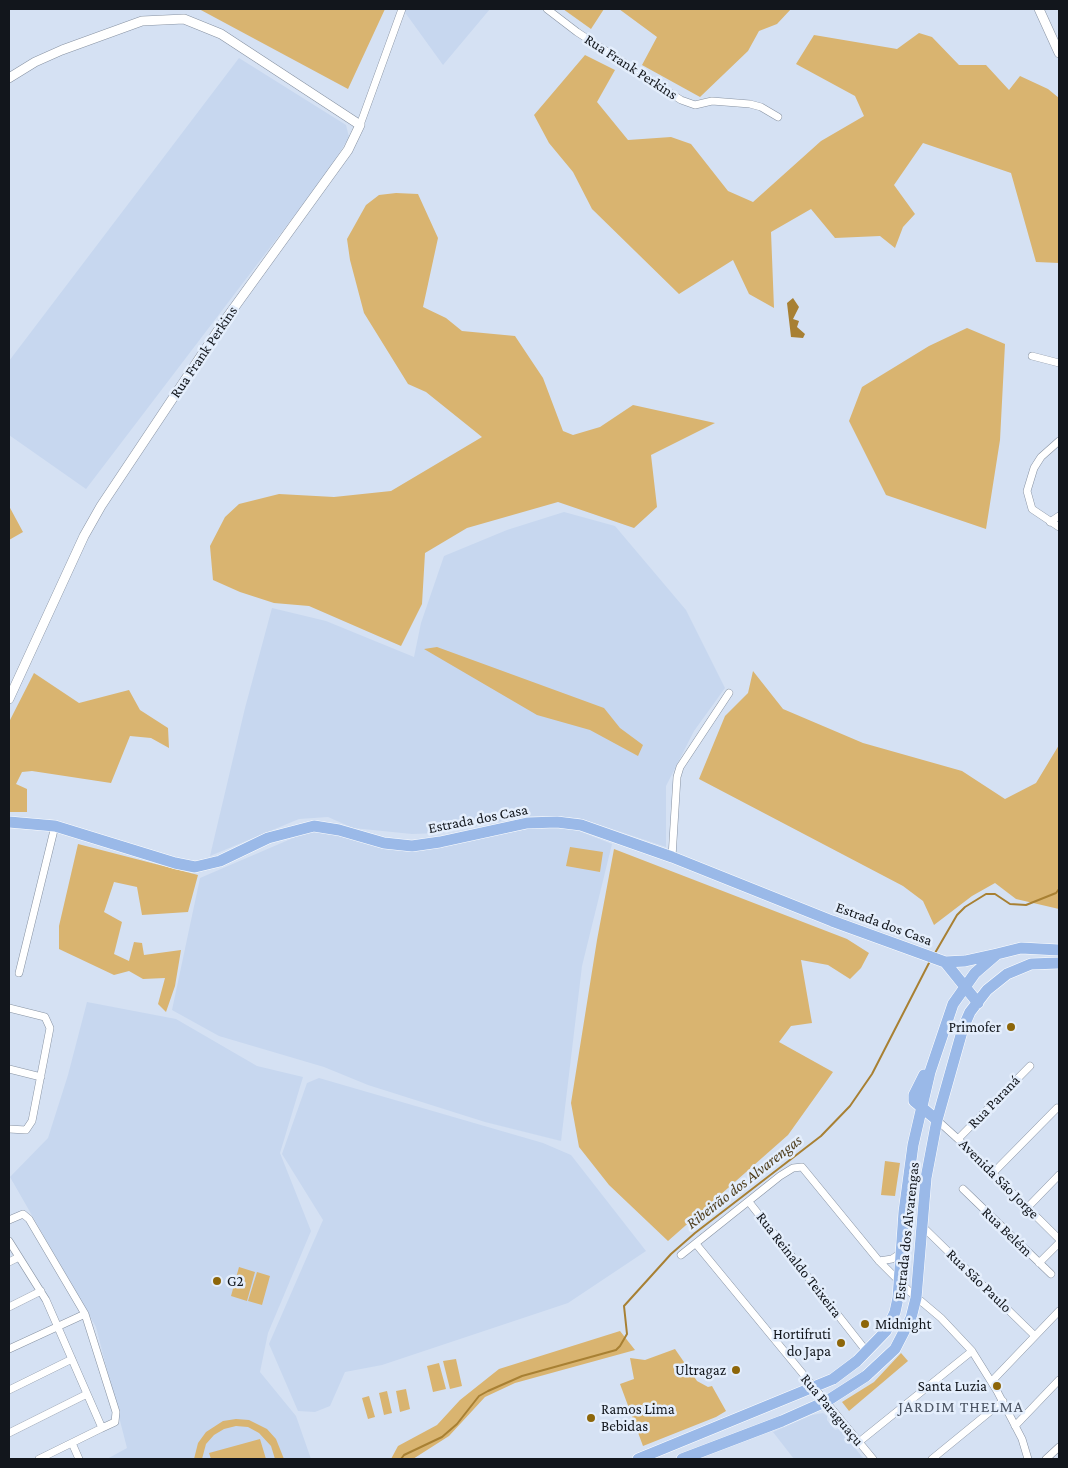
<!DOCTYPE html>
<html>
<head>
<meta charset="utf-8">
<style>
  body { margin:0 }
  #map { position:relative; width:1068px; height:1468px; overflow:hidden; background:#d5e1f3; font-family:"Crimson Pro",serif }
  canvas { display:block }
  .frame { position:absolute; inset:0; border:10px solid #12161c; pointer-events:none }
</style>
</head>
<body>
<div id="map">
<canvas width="1068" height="1468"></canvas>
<div class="frame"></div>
</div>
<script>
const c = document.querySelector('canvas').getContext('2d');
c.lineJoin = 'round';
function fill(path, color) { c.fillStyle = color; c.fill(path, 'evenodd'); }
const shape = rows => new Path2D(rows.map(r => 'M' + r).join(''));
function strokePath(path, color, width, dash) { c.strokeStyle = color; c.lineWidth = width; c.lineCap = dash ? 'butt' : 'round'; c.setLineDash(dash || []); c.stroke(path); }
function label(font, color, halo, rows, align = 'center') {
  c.font = font + ' "Crimson Pro",serif'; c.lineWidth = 5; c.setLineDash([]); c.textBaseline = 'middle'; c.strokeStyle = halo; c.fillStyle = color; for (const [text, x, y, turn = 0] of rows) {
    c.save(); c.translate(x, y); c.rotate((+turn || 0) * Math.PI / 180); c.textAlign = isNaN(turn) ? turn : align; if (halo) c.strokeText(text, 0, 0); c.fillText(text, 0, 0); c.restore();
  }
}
fill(shape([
  [405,9,490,9,443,65,404,11],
  [239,58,346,125,349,137,329,170,86,489,9,435,9,361],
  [564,512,615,526,686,610,725,688,694,731,666,786,666,847,579,818,527,816,440,833,412,834,353,828,328,817,299,819,210,856,245,708,272,608,326,621,414,657,421,623,444,556,507,530],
  [539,827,574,829,612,844,582,966,561,1141,485,1122,368,1085,324,1067,219,1036,172,1010,200,878,314,829,411,851],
  [87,1002,176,1019,257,1066,303,1077,280,1153,311,1231,268,1333,260,1372,296,1416,311,1459,107,1459,127,1448,96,1327,10,1177,48,1138,68,1075],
  [319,1078,543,1143,571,1155,646,1251,568,1303,382,1365,345,1372,330,1406,315,1412,298,1411,269,1344,323,1220,282,1154,307,1083],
  [823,1413,827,1416,827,1420,835,1430,839,1429,864,1459,794,1459,773,1432,812,1415]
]), '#c7d7ef');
fill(shape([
  [199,9,385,9,348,89],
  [563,9,604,9,591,29],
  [619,9,791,9,777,24,759,31,748,51,700,97,642,65,657,37],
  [919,33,932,37,959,65,986,65,1009,90,1020,76,1048,89,1059,98,1059,263,1036,262,1011,173,923,143,894,185,915,214,903,227,895,248,880,236,835,238,811,209,771,232,774,308,749,294,733,260,679,294,592,209,573,172,549,143,534,115,585,55,615,70,597,102,628,140,671,137,691,144,728,191,753,202,821,141,864,116,855,96,796,64,814,35,897,49],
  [396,193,418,194,438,238,423,307,446,318,462,331,515,336,543,378,563,431,573,435,600,427,633,405,715,423,651,455,657,507,634,528,558,502,467,528,425,553,422,604,401,646,309,606,274,603,240,592,213,580,210,546,225,517,239,504,279,494,334,497,391,491,482,437,426,392,408,384,364,313,350,260,347,239,366,205,379,195],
  [967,328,1005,344,1000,440,986,529,886,495,849,421,862,387,929,346],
  [9,506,23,532,9,540],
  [437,647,604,708,620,728,643,745,638,756,590,730,537,715,424,649],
  [753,671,783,709,863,743,962,771,1005,799,1036,783,1059,745,1059,909,1016,899,995,883,972,896,934,925,923,901,903,886,699,779,725,716,748,693],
  [34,673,79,703,129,690,140,710,168,728,169,748,151,738,130,736,111,783,32,771,22,772,16,784,27,789,27,812,9,812,9,722],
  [78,844,198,875,188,912,142,915,137,887,114,882,104,912,122,922,114,954,129,961,134,942,142,943,144,955,181,950,175,986,166,1012,158,1004,165,978,143,979,129,971,114,975,59,949,59,926],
  [570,847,603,852,600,872,566,866],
  [614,849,847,939,869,953,861,968,850,979,828,965,801,960,812,1023,791,1026,779,1042,833,1072,788,1135,668,1241,609,1185,579,1147,571,1103,597,940],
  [885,1161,900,1163,895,1196,881,1195],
  [239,1267,255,1272,247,1301,231,1296],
  [257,1272,270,1276,262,1305,248,1301],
  [620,1331,635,1350,515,1383,485,1397,449,1436,413,1459,391,1459,398,1446,437,1425,460,1400,499,1369],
  [675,1349,697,1381,708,1387,712,1386,726,1411,716,1417,643,1446,620,1384,634,1379,630,1358,645,1360],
  [901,1353,908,1361,849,1411,842,1402,874,1382],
  [456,1359,462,1386,450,1389,443,1361],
  [439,1363,446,1389,433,1392,427,1366],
  [406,1389,410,1409,400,1412,396,1391],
  [387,1391,392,1413,384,1415,379,1393],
  [369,1396,375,1417,368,1419,362,1398],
  [236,1419,249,1420,267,1429,276,1439,284,1459,275,1459,271,1446,259,1433,248,1427,236,1426,224,1429,214,1435,206,1444,202,1459,194,1459,198,1443,206,1432,223,1421],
  [260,1439,266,1459,211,1459,209,1453]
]), '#d9b470');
fill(shape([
  [793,298,799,307,793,319,799,321,797,327,805,334,803,338,791,337,787,303]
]), '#a88033');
strokePath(shape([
  [935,953,957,915,965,907,986,894,995,894,1010,904,1026,905,1056,893,1059,889],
  [401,1459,404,1455,442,1437,457,1424,479,1396,488,1391,522,1376,616,1350,620,1346,627,1334,624,1306,671,1254,695,1233,821,1136,850,1106,872,1074,930,961]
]), '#a88033', 2);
const minor = shape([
  [547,9,577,32,681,100,695,105,712,101,750,104,761,107,778,117],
  [360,125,402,9],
  [1032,356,1059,363],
  [1059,441,1041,457,1034,468,1027,491,1032,509,1059,527],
  [1050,522,1059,516],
  [672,857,677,777,680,767,729,693],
  [19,973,55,826],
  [9,1008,45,1017,50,1028,32,1121,26,1130,9,1129],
  [9,1069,41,1077],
  [937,1120,958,1139,1059,1239],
  [958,1139,1030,1066],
  [993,1173,1057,1108],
  [963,1189,1051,1274],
  [749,1202,867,1352],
  [1027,1208,1059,1175],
  [9,1220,23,1214,29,1219,85,1314,116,1412,115,1422,102,1428],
  [922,1226,1035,1336],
  [9,1241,46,1300,102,1428,39,1459],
  [696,1244,873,1459],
  [681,1255,780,1176,793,1168,802,1167,879,1261,909,1291,941,1318,972,1351,997,1391,1022,1439,1028,1459],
  [879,1261,892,1259,901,1253],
  [9,1262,19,1257],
  [1039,1263,1059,1243],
  [9,1307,41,1291],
  [9,1349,85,1314],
  [992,1381,1059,1311],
  [9,1390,72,1359],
  [1015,1426,1059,1380],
  [9,1433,87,1394],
  [859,1442,972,1351],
  [72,1443,79,1459],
  [932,1459,1003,1401],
  [1046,1459,1059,1447]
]);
const tertiary = shape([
  [1039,9,1059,53],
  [9,78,35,62,62,50,142,21,184,19,221,34,360,125,348,150,223,323,101,506,84,536,9,699]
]);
const primary = shape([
  [9,822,55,826,175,863,195,867,220,861,268,838,314,826,339,830,384,843,412,846,440,842,527,823,557,822,581,825,672,857,832,921,945,962,965,961,997,954],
  [945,962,978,1003],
  [924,1075,914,1095,914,1101,937,1120],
  [638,1459,833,1379,857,1361,886,1331,895,1312,898,1298,904,1212,913,1145,930,1072,953,1004,975,973,997,954,1021,948,1059,950],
  [682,1459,782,1421,827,1401,866,1376,895,1349,911,1318,916,1298,926,1178,937,1120,963,1028,970,1012,987,990,1007,974,1031,964,1059,963]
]);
strokePath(minor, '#8792a2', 8);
strokePath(tertiary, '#8792a2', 10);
strokePath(primary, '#fff', 12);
strokePath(minor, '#fff', 7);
strokePath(tertiary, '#fff', 9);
strokePath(primary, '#9ab9e8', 11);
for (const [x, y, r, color] of [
  [1011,1027,5,"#8d6609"],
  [217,1281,5,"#8d6609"],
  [865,1324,5,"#8d6609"],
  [841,1343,5,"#8d6609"],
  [736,1370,5,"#8d6609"],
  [997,1386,5,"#8d6609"],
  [591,1418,5,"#8d6609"]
]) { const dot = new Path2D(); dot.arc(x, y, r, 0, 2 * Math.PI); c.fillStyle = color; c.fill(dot); strokePath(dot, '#e4eefc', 2); }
label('15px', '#12161c', '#e4eefc', [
  ["Rua Frank Perkins",631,67,33],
  ["Rua Frank Perkins",204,352,-56],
  ["Estrada dos Casa",478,819,-11],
  ["Estrada dos Casa",884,924,20],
  ["Rua Paraná",994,1102,-46],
  ["Avenida São Jorge",999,1179,45],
  ["Estrada dos Alvarengas",907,1231,-84],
  ["Rua Belém",1007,1232,44],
  ["Rua Reinaldo Teixeira",799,1265,52],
  ["Rua São Paulo",979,1281,44],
  ["Rua Paraguaçu",832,1410,50]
]);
label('15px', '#12161c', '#e4eefc', [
  ["Primofer",1001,1027],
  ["G2",227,1281,"left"],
  ["Midnight",875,1324,"left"],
  ["Hortifruti",831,1334],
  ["do Japa",831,1351],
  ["Ultragaz",726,1370],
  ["Santa Luzia",987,1386],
  ["Ramos Lima",601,1409,"left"],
  ["Bebidas",601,1426,"left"]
], 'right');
label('italic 16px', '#4f3e1d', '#e4eefc', [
  ["Ribeirão dos Alvarengas",744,1182,-38]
]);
c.letterSpacing = '1px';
label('16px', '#4b5463', '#e4eefc', [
  ["JARDIM THELMA",961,1407]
]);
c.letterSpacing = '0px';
</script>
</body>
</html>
